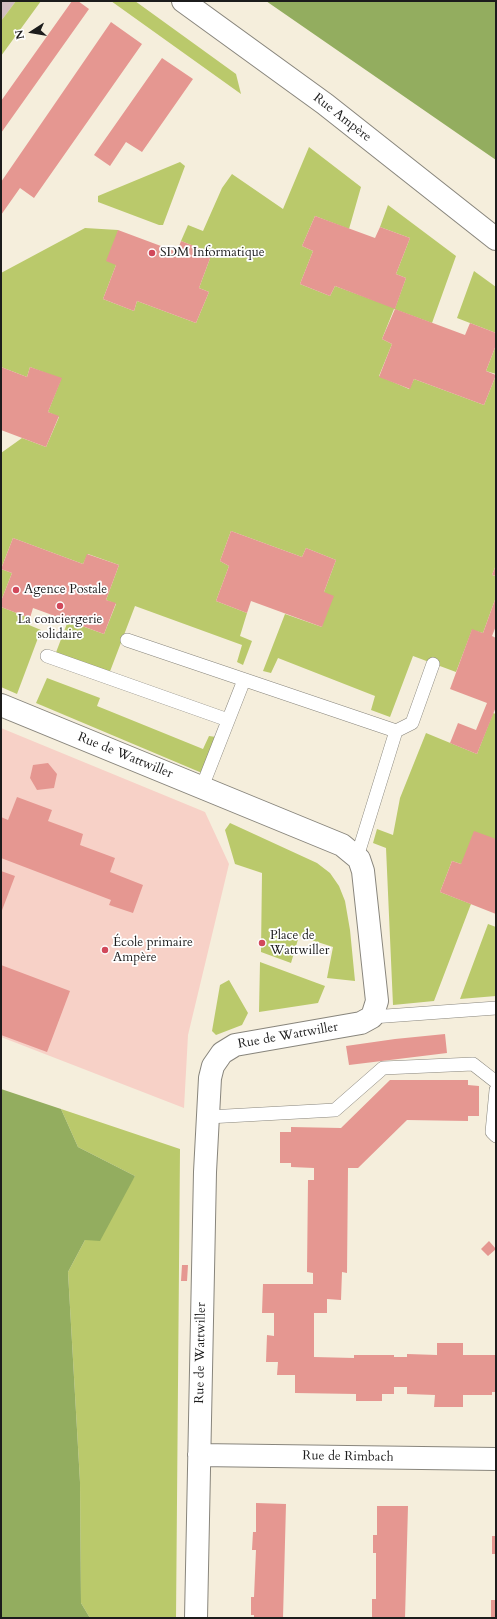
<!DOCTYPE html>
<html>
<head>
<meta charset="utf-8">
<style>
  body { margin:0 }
  #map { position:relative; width:497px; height:1619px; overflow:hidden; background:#f5eedc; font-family:Cardo,serif }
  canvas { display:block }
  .frame { position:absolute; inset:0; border:2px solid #1c1c1c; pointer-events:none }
  .north { position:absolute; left:12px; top:12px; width:40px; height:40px; -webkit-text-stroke:3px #fff; paint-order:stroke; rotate:258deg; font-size:11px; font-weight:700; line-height:16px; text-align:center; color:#1c1c1c }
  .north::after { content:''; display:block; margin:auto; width:14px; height:18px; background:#1c1c1c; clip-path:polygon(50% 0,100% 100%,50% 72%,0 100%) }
</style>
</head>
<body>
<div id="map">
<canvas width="497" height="1619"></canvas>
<div class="frame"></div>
<div class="north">N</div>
</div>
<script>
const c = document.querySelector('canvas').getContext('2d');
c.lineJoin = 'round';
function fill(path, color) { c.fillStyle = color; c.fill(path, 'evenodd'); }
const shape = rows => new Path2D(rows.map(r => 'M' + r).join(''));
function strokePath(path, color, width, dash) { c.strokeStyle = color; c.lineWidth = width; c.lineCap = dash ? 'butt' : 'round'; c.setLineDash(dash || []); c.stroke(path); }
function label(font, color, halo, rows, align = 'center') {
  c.font = font + ' Cardo,serif'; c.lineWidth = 3.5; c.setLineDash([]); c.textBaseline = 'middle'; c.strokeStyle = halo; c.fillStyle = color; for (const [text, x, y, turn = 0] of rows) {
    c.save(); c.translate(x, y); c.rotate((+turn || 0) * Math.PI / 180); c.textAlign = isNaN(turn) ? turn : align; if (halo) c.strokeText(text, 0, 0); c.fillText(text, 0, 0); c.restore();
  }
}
fill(shape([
  [1,728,205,812,229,864,188,1035,184,1108,1,1037]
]), '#f7d1c7');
fill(shape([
  [1,1,16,1,1,21]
]), '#d2bfc0');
fill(shape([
  [16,1,41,1,1,56,1,21],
  [111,1,135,1,236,74,241,94],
  [309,147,361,187,349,229,315,216,302,246,313,251,300,284,330,296,335,286,395,308,406,278,396,274,410,238,380,227,388,205,456,256,432,323,394,309,382,339,392,344,379,376,409,389,414,379,484,405,496,375,496,565,492,575,496,576,496,597,483,633,472,630,456,672,413,656,390,717,371,710,375,696,278,658,271,673,263,671,285,614,322,627,324,592,336,560,306,548,302,557,231,531,220,561,229,566,216,601,247,613,240,636,252,641,243,665,237,662,242,645,135,606,109,674,55,655,68,621,104,634,116,604,106,600,119,565,88,554,83,564,13,538,1,569,12,573,1,601,1,453,22,438,46,447,59,417,48,412,61,379,30,367,27,377,1,367,1,273,85,228,118,230,116,265,103,299,134,311,137,301,196,323,209,292,199,288,212,253,181,241,188,225,203,231,222,188,232,174,283,209],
  [180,162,185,166,163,225,159,225,98,202,98,196],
  [474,271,496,287,496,333,457,318],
  [496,345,496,374,486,371],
  [1,607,30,618,29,625,41,630,17,694,1,687],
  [47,678,100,698,97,706,203,749,209,736,216,737,202,773,36,703],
  [493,713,496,714,496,839,461,864,452,861,440,892,471,904,434,1001,393,1005,386,848,373,843,377,829,393,835,400,798,426,733,477,754],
  [230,823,317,863,330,873,339,886,345,901,350,930,355,981,327,978,333,947,299,936,291,963,261,952,262,873,235,864,225,830],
  [488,924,496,927,496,996,460,999],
  [260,962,325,986,318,1003,259,1012],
  [229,980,248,1013,242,1025,216,1035,212,1031,220,985],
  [61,1109,180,1149,176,1618,90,1618,81,1603,80,1482,68,1272,85,1240,135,1176,78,1147]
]), '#bac96b');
fill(shape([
  [266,1,496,1,496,160],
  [1,1089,61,1109,78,1147,135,1176,100,1241,85,1240,68,1272,80,1482,81,1603,90,1618,1,1618]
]), '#93ad5f');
fill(shape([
  [72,1,78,1,89,9,1,133,1,101],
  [111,22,142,44,34,198,20,188,1,215,1,182],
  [162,58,193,79,142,152,126,142,110,166,94,155],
  [315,216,375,238,380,227,410,238,396,274,406,278,395,309,335,286,330,296,300,284,313,251,302,246],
  [118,230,177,252,181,241,212,253,199,288,209,292,196,323,137,301,134,311,103,299,116,265,106,261],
  [395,309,465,335,470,323,496,333,496,345,486,371,496,375,484,405,414,379,410,389,379,377,392,344,382,339],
  [1,367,27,377,30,367,62,378,48,412,59,416,46,447,1,430],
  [231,531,302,557,306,548,336,560,324,592,334,596,322,627,251,601,247,613,216,601,229,566,220,561],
  [13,538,83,564,87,554,119,565,106,600,116,603,104,634,33,608,30,618,1,607,1,601,12,573,1,569],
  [496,565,496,576,492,575],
  [496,597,496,626,492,636,496,638,496,707,477,754,450,743,458,723,476,730,487,703,450,689,472,629,483,633],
  [48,763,57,774,54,788,37,790,30,778,33,765],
  [17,797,52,810,48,821,83,834,80,845,115,858,110,872,143,885,133,913,109,905,111,900,1,858,1,817,8,820],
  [474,831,496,839,496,914,440,892,452,861,461,864],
  [1,871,15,876,1,913],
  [1,965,70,991,47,1052,1,1035],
  [445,1034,447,1053,349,1065,346,1046,395,1039],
  [390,1080,468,1080,468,1085,479,1086,479,1116,468,1116,468,1121,407,1120,358,1168,348,1168,347,1273,342,1272,341,1300,327,1299,327,1313,314,1313,314,1357,354,1358,354,1355,394,1355,394,1357,407,1357,407,1354,437,1355,437,1343,463,1343,463,1355,496,1355,496,1392,492,1392,492,1395,463,1395,463,1407,434,1407,435,1395,407,1394,407,1387,394,1387,394,1394,382,1394,382,1401,356,1401,356,1394,295,1393,295,1375,277,1375,278,1362,266,1362,267,1335,274,1336,274,1313,262,1313,263,1284,313,1284,313,1273,307,1272,308,1180,314,1180,314,1168,291,1167,291,1163,280,1163,280,1132,291,1132,291,1127,341,1128],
  [489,1241,496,1249,488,1256,481,1249],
  [182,1265,188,1265,187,1281,181,1281],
  [256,1503,286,1504,283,1618,254,1618,254,1615,251,1615,251,1597,254,1597,256,1550,252,1550,253,1532,256,1532],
  [377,1506,408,1506,405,1618,372,1617,372,1599,376,1599,376,1553,373,1553,373,1535,377,1535],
  [492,1536,496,1536,496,1554,492,1554],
  [491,1600,496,1600,496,1618,491,1618]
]), '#e59791');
const lane = shape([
  [127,640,396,731,357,857],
  [47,656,228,720],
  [396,731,412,723,433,664],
  [202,787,244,680],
  [372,1017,496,1008],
  [496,1090,492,1132,496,1136],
  [208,1117,335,1110,383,1068,473,1064,496,1082]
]);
const street = shape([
  [183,1,325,104,496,239],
  [1,705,342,845,359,859,363,871,377,1001,372,1017,361,1023,235,1045,222,1053,213,1066,210,1078,205,1172,196,1618],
  [199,1455,496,1459]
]);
strokePath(lane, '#88857c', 14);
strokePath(street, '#88857c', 24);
strokePath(lane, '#fff', 13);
strokePath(street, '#fff', 22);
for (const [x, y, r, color] of [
  [152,253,4,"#d1495b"],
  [16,590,4,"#d1495b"],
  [60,606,4,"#d1495b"],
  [262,943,4,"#d1495b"],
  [105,950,4,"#d1495b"]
]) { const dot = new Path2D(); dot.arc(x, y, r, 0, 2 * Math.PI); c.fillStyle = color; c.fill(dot); strokePath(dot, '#fff', 1.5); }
label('13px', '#1c1c1c', '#fff', [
  ["Rue Ampère",342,118,38],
  ["Rue de Wattwiller",125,756,22],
  ["Rue de Wattwiller",288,1036,-10],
  ["Rue de Wattwiller",201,1353,-89],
  ["Rue de Rimbach",348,1457,1]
]);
label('13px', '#1c1c1c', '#fff', [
  ["SDM Informatique",160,253],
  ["Agence Postale",24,590],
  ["La conciergerie",60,620,"center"],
  ["solidaire",60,635,"center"],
  ["Place de",270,936],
  ["Wattwiller",270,951],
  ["École primaire",113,943],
  ["Ampère",113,958]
], 'left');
</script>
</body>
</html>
